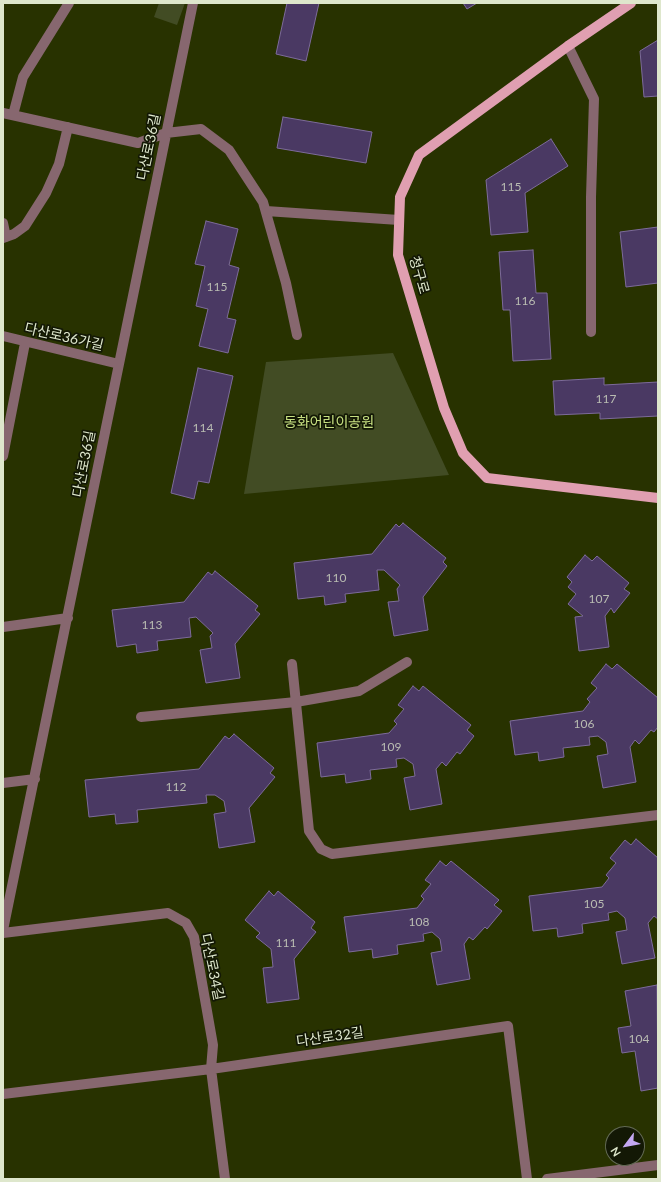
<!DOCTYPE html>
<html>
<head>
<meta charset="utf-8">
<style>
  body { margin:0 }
  #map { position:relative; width:661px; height:1182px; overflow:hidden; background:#283200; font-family:Lato,sans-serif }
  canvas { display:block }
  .frame { position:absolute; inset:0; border:4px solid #dee7cc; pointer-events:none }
  .north { position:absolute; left:605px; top:1126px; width:40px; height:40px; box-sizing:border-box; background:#131805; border:1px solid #646b55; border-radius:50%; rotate:238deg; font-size:11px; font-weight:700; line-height:16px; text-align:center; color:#dee7cc }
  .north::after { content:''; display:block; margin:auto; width:14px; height:18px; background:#c3a7f2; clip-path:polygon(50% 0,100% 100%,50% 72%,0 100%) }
</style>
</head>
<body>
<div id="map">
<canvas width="661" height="1182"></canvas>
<div class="frame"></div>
<div class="north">N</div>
</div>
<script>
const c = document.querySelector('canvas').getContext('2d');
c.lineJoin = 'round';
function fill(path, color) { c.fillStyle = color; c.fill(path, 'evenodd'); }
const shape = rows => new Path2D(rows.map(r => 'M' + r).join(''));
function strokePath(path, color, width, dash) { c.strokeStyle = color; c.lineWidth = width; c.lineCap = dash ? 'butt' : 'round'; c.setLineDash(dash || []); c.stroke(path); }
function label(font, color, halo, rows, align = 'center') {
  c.font = font + ' Lato,"Noto Sans KR",sans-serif'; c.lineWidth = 3.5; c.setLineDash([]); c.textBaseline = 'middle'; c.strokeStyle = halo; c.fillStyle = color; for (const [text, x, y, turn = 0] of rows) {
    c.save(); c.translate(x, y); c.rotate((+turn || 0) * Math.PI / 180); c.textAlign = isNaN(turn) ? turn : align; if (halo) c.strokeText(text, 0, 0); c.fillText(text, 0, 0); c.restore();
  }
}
fill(shape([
  [159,3,185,3,177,25,154,17],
  [393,353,449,475,244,494,266,362]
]), '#424c24');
const building = shape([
  [287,3,319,3,306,61,276,54,287,3],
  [463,3,477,3,467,9,463,3],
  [658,40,658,96,644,97,640,51,658,40],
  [283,117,372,132,366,163,277,148,283,117],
  [551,139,568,166,525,193,528,232,491,235,486,180,551,139],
  [206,221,238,229,229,265,239,268,227,318,236,320,228,353,199,346,208,309,196,306,205,266,195,264,206,221],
  [658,227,658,283,626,287,620,232,658,227],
  [533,250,536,293,547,293,551,359,513,361,510,310,503,310,499,252,533,250],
  [198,368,233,376,209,483,198,481,194,499,171,493,198,368],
  [604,378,604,385,658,382,658,416,600,419,600,413,555,415,553,381,604,378],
  [403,523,446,558,443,562,447,566,423,597,428,630,394,636,388,602,399,601,397,589,400,585,384,570,377,570,379,590,345,594,346,602,325,605,324,596,298,599,294,563,372,554,396,524,399,527,403,523],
  [585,555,592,561,597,556,629,583,624,589,630,593,614,613,611,608,605,616,609,647,579,651,575,617,583,616,568,604,576,594,568,587,572,582,567,577,585,555],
  [215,571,258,606,255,610,260,614,235,644,240,678,206,683,200,650,212,648,210,636,213,633,196,617,189,618,191,637,157,641,158,650,137,653,136,644,117,647,112,610,184,602,208,572,212,575,215,571],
  [606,664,612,669,617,664,658,698,658,727,654,732,651,730,639,744,635,740,630,747,636,782,603,788,597,756,608,754,606,742,598,736,589,737,590,745,563,748,564,757,539,761,538,752,515,755,510,721,583,711,590,702,587,699,597,688,591,683,606,664],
  [413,686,419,691,423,686,471,725,467,730,474,736,460,754,457,752,446,766,442,762,436,769,442,804,410,810,404,778,415,776,413,764,404,758,396,759,397,767,370,770,371,779,346,783,345,774,321,777,317,743,389,733,397,724,394,721,404,709,398,705,413,686],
  [234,734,274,768,270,773,275,777,249,808,255,842,219,848,214,814,226,812,224,801,215,795,206,795,207,803,137,810,138,822,116,824,115,814,89,817,85,780,199,769,225,736,229,739,234,734],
  [636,839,658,858,658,919,654,916,648,923,655,958,622,964,616,932,627,930,625,918,617,911,608,913,609,920,582,924,583,933,558,937,557,928,533,931,529,896,602,887,609,878,606,875,616,863,610,858,625,840,631,845,636,839],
  [440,861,446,866,451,861,499,900,494,905,502,911,487,929,485,927,473,940,469,937,464,944,470,979,437,985,431,953,442,951,440,939,432,932,423,934,424,941,397,945,398,954,373,958,372,949,349,952,344,917,417,908,424,899,421,896,431,884,425,880,440,861],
  [269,891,274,896,278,891,315,922,311,928,316,932,294,959,299,999,267,1003,263,968,273,967,271,949,256,937,260,933,245,920,269,891],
  [657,985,658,1088,641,1091,635,1051,622,1053,618,1028,631,1026,625,991,657,985]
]);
fill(building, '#4a3963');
strokePath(building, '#7d6b9a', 1);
strokePath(shape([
  [568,46,594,99,591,197,591,332],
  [3,113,138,143,166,133,201,129,229,150,263,202,286,283,297,335],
  [13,115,23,77,69,3],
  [266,211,399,220],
  [3,223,6,237],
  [3,238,14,234,25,226,46,193,59,164,68,127],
  [3,336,119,364],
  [3,456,25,343],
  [3,627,68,618],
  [292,664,309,831,321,849,332,854,658,815],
  [141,717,296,702,359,691,407,662],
  [3,783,35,779],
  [3,930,193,3],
  [3,933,168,913,186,923,194,937,213,1045,211,1069,225,1179],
  [3,1094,211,1069,508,1026,527,1179],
  [547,1179,658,1165]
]), '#87676f', 10);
strokePath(shape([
  [631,3,568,46,419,155,400,197,398,255,444,408,463,453,487,478,658,498]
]), '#e09fb1', 10);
label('12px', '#b9bcb2', null, [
  ["115",511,187],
  ["115",217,287],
  ["116",525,301],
  ["117",606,399],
  ["114",203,428],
  ["110",336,578],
  ["107",599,599],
  ["113",152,625],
  ["106",584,724],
  ["109",391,747],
  ["112",176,787],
  ["105",594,904],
  ["108",419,922],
  ["111",286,943],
  ["104",639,1039]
]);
label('14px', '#dee7cc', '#131805', [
  ["다산로36길",149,147,-78],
  ["청구로",419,275,74],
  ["다산로36가길",64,337,13],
  ["다산로36길",84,464,-79],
  ["다산로34길",212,967,78],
  ["다산로32길",330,1037,-8]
]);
label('14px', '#c7e082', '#131805', [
  ["동화어린이공원",329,422]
]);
</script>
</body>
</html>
